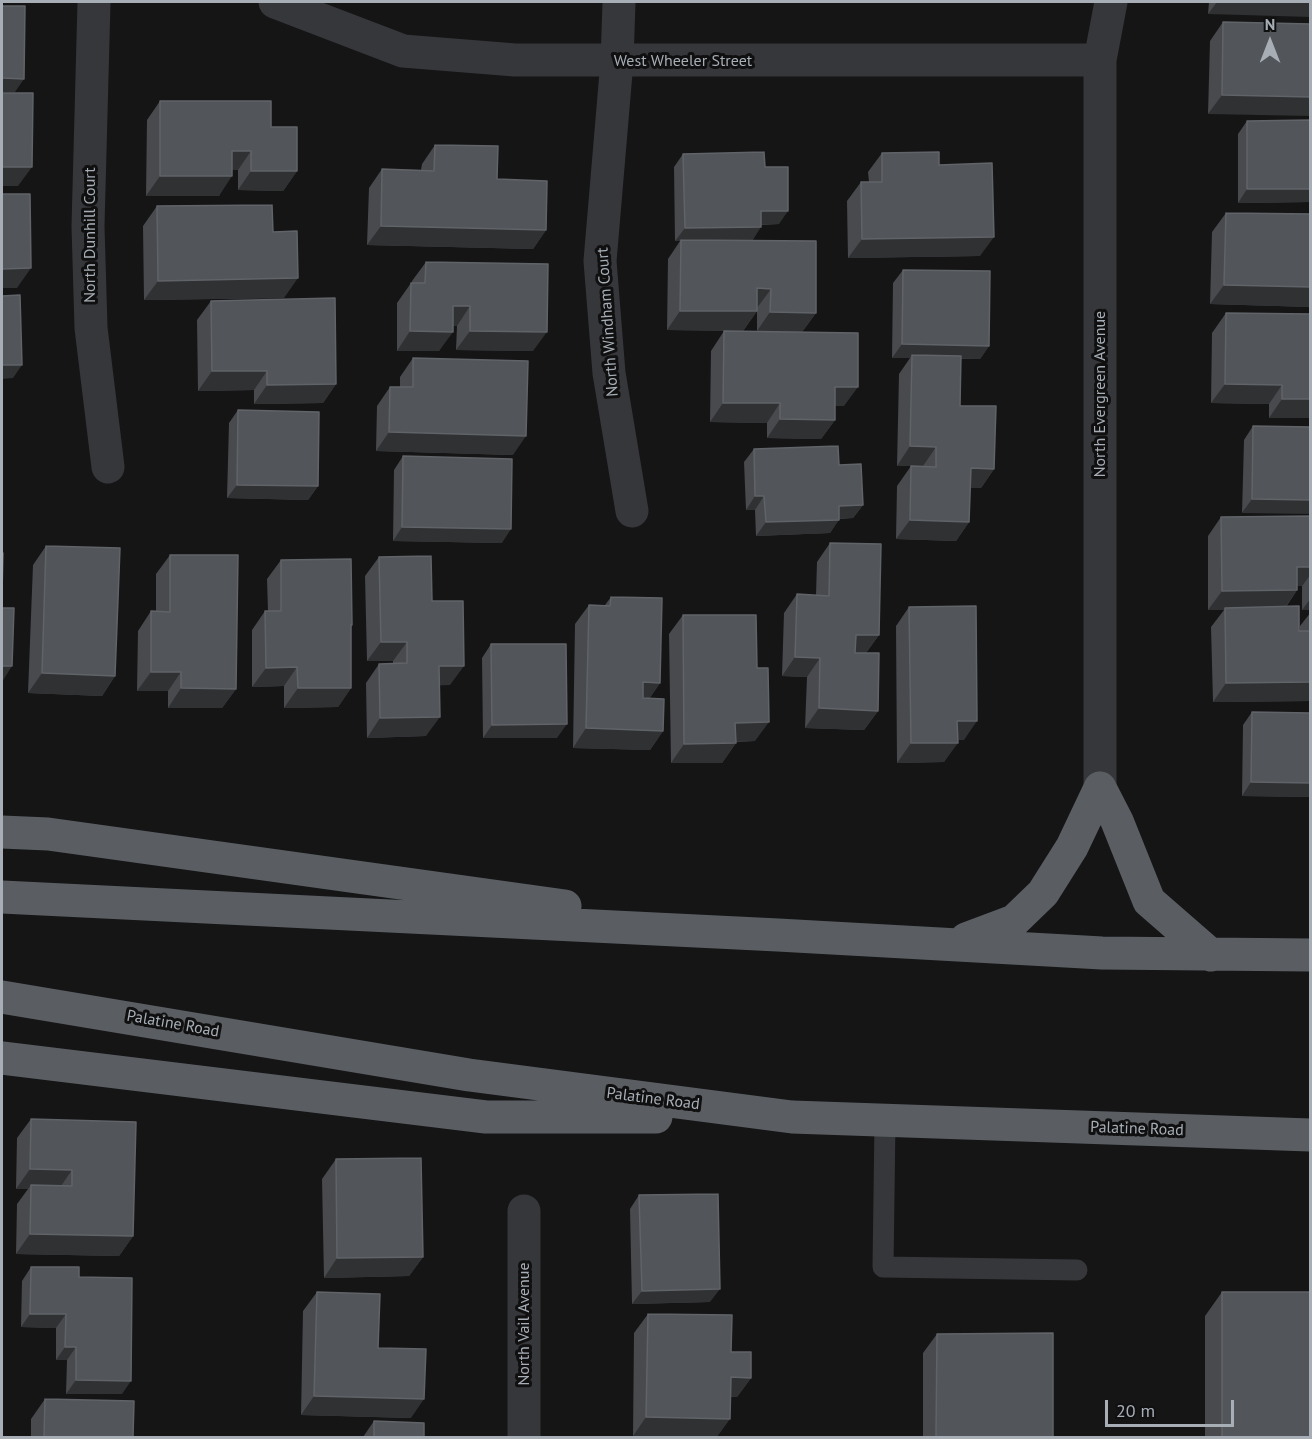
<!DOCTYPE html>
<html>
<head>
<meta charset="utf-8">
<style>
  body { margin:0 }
  #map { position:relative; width:1312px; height:1439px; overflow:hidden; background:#151516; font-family:"PT Sans",sans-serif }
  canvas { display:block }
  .frame { position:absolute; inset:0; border:3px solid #a7aeb6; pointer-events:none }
  .north { position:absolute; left:1240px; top:12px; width:60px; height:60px; -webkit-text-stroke:4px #101011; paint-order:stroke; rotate:0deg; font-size:16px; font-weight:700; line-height:24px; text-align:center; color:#a7aeb6 }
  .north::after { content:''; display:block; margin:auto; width:21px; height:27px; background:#a7aeb6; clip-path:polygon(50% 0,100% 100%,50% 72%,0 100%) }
  .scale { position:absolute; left:1105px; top:1400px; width:129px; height:27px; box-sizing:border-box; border:3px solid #a7aeb6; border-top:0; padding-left:8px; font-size:18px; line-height:21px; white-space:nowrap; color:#a7aeb6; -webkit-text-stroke:4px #101011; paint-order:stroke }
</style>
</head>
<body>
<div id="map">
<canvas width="1312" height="1439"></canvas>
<div class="frame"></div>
<div class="north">N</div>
<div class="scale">20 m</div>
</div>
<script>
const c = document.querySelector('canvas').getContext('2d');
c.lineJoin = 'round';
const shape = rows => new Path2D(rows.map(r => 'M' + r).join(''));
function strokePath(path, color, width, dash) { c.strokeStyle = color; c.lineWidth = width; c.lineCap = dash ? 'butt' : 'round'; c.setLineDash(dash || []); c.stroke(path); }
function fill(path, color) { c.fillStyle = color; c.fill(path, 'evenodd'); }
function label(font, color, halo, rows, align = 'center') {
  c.font = font + ' "PT Sans",sans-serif'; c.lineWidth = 6; c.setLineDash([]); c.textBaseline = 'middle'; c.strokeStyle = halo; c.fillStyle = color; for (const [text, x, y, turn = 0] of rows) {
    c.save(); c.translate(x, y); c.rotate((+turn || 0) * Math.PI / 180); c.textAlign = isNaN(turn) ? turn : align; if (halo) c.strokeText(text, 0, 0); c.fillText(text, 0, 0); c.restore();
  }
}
strokePath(shape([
  [885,1121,883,1267,1077,1270]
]), '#36373b', 21);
strokePath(shape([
  [94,2,88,226,91,328,108,467],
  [275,2,403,51,515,60,1100,60],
  [619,2,617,61,600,261,609,373,632,511],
  [1100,788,1100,60,1111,2],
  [524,1211,524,1438]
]), '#36373b', 33);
strokePath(shape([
  [1100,788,1117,821,1149,901,1211,955],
  [2,832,48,834,565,906],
  [2,897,778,935,1102,953,1310,955],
  [966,939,1014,921,1043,893,1072,847,1100,788],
  [2,997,469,1075,792,1117,1310,1135],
  [2,1058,486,1117,656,1117]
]), '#5a5e63', 33);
fill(shape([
  [1209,2,1311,2,1208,14],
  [1223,22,1311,24,1208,114,1210,41],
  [160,101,271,127,297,171,283,191,238,190,238,170,232,170,219,196,146,196,147,120],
  [1311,120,1311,202,1238,203,1238,134,1247,121],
  [435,145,497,179,546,230,533,249,367,245,369,188,382,169,421,170,422,164],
  [882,153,980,256,848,258,847,201,861,182,869,182,868,172],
  [683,154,765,167,779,224,761,225,752,241,816,313,802,332,757,331,757,308,757,311,743,331,667,330,668,259,680,241,675,241,674,167],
  [157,206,273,232,284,298,144,300,143,226],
  [1226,213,1311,214,1311,307,1210,304,1212,232],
  [426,262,533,351,456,350,457,326,453,326,439,351,397,351,397,303,411,283,412,283,412,281],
  [903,270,989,346,980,359,961,359,960,406,994,469,981,488,970,488,969,522,956,541,896,539,897,486,911,466,923,466,897,466,899,374,910,358,892,358,893,283],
  [211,301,336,384,323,403,254,404,254,390,198,391,197,320],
  [1226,313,1311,418,1269,418,1269,404,1211,403,1212,333],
  [724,331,844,406,835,406,835,420,821,439,767,438,767,423,710,422,711,351],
  [413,358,513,455,376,451,377,406,390,387,400,387,400,377],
  [238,410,318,486,308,500,227,498,229,423],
  [1253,426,1311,427,1242,513,1244,440],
  [754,449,839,465,863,505,853,518,839,519,830,533,756,536,755,510,746,510,744,462],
  [403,456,502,543,393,541,394,470],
  [1311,516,1311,610,1302,610,1302,586,1297,586,1297,590,1286,607,1299,631,1300,631,1300,626,1311,612,1311,701,1213,702,1211,627,1224,610,1208,610,1208,536,1221,517],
  [830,543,879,635,866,653,878,711,864,730,805,728,807,677,782,676,784,613,797,594,816,595,817,562],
  [46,546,115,676,102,696,28,693,33,565],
  [170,555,236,689,222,708,168,708,168,691,137,691,138,631,151,611,156,612,156,574],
  [379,557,432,601,450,685,439,685,426,736,367,738,366,683,379,664,393,664,393,661,367,661,365,576],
  [281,560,352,625,351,627,351,688,338,707,284,708,284,686,252,687,252,630,265,611,268,611,267,579],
  [611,597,660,683,649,699,663,731,650,750,573,748,575,624,589,605,605,605],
  [909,607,964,740,958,740,944,762,897,763,896,626],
  [683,615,755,741,736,742,736,743,722,763,671,763,669,634],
  [491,644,557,738,483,738,482,658],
  [1252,712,1311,713,1311,797,1242,796,1243,725],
  [31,1119,133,1236,119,1256,16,1254,17,1204,28,1189,16,1189,17,1138],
  [336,1159,423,1257,409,1276,324,1278,322,1179],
  [639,1195,710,1302,632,1304,630,1209],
  [31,1267,79,1277,122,1394,66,1394,67,1360,56,1360,56,1328,21,1327,22,1281],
  [317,1292,378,1348,411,1418,301,1415,303,1311],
  [1222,1292,1311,1437,1205,1437,1205,1316],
  [648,1314,731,1352,751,1378,737,1397,731,1397,633,1436,634,1333],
  [937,1334,1053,1437,923,1437,923,1353],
  [45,1399,133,1437,31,1437,31,1419],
  [374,1421,424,1437,363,1437]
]), '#484a4e');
fill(shape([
  [1217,2,1311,2,1311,17,1208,14],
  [2,78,24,79,15,92,2,92],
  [1222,95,1311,97,1311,116,1208,114],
  [232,151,251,151,238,170,219,170],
  [2,167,32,167,18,186,2,186],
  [251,171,297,171,283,191,238,190],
  [160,176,232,176,219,196,146,196],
  [1247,189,1311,189,1311,202,1238,203],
  [761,211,788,211,779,224,752,225],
  [381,226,546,230,533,249,367,245],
  [761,227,752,241,681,240,680,241,675,241,685,228],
  [994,237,980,256,848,258,862,239],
  [31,268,17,288,2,288,2,269],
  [298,278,284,298,144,300,158,281],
  [1224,285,1311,287,1311,307,1210,304],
  [757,288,771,289,757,308],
  [453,306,470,306,457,326,440,326],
  [680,311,757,311,743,331,667,330],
  [770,312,816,313,802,332,757,331],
  [410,331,453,332,439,351,397,351],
  [470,331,547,332,533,351,456,350],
  [902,344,989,346,980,359,912,358,912,355,910,358,892,358],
  [2,365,22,365,13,378,2,379],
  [212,371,267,371,254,390,198,391],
  [336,384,323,403,254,404,267,385],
  [1225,384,1282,385,1269,404,1211,403],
  [835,387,858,387,844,406,822,406],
  [1282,399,1311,399,1311,418,1269,418],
  [723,403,780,403,767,423,710,422],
  [780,419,835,420,821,439,767,438],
  [389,432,526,436,513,455,376,451],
  [910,446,936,447,923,466,897,466],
  [971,468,994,469,981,488,957,488],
  [237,485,318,486,308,500,227,498],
  [755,496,764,496,755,510,746,510],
  [1252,499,1311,500,1311,514,1242,513],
  [863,505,853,518,830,519,839,506],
  [839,520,830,533,756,536,766,522],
  [910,520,969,522,956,541,896,539],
  [402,527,511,529,502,543,393,541],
  [1297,567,1311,567,1311,574,1302,586,1284,586],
  [1297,590,1284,609,1225,608,1224,610,1208,610,1222,591],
  [1311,598,1311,610,1302,610],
  [856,635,879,635,865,654,842,654],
  [381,642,407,642,393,661,367,661],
  [795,657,820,658,807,677,782,676],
  [2,666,12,666,2,682],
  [439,666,464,666,450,685,425,686],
  [297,667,284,686,252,687,266,668],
  [151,672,181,672,168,691,137,691],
  [42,673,115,676,102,696,28,693],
  [643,682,660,683,647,702,630,701],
  [1311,682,1311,701,1213,702,1226,683],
  [181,688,236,689,222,708,168,708],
  [298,688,351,688,338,707,284,708],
  [819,708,878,711,864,730,805,728],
  [440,717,426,736,367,738,380,718],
  [957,721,977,721,964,740,944,740],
  [769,722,755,741,722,742,735,723],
  [567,724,557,738,483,738,492,725],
  [586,728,663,731,650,750,573,748],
  [736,743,722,763,671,763,684,744],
  [911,743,958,743,944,762,897,763],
  [1251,782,1311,783,1311,797,1242,796],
  [30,1169,72,1170,59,1189,31,1185,28,1189,16,1189],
  [30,1234,133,1236,119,1256,16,1254],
  [423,1257,409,1276,324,1278,337,1258],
  [720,1289,710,1302,632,1304,642,1291],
  [30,1314,66,1314,56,1328,21,1327],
  [65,1347,76,1347,67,1360,56,1360],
  [731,1377,751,1378,737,1397,717,1396],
  [76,1380,131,1381,122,1394,66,1394],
  [314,1396,424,1399,411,1418,301,1415],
  [646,1417,730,1419,717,1437,633,1436]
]), '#2f3133');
const building = shape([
  [2,6,25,6,24,79,2,78,2,6],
  [1223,22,1311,24,1311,97,1222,95,1223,22],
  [2,93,33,93,32,167,2,167,2,93],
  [160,101,271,101,271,127,297,127,297,171,251,171,251,151,232,151,232,176,160,176,160,101],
  [1311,120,1311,189,1247,189,1247,121,1311,120],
  [435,145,498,146,497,179,547,181,546,230,381,226,382,169,434,171,435,145],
  [764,152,765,167,788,167,788,211,761,211,761,227,685,228,683,154,764,152],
  [939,152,939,165,992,163,994,237,862,239,861,182,882,182,882,153,939,152],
  [2,194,30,194,31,268,2,269,2,194],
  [272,205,273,232,297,231,298,278,158,281,157,206,272,205],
  [1226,213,1311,214,1311,287,1224,285,1226,213],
  [681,240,816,241,816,313,770,312,771,289,757,288,757,311,680,311,681,240],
  [426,262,548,264,547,332,470,331,470,306,453,306,453,332,410,331,411,283,425,283,426,262],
  [903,270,990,271,989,346,902,344,903,270],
  [20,295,22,365,2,365,2,296,20,295],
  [335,298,336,384,267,385,267,371,212,371,211,301,335,298],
  [1226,313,1311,314,1311,399,1282,399,1282,385,1225,384,1226,313],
  [724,331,858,333,858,387,835,387,835,420,780,419,780,403,723,403,724,331],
  [912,355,961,356,960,406,996,406,994,469,971,468,969,522,910,520,911,466,936,467,936,447,910,446,912,355],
  [413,358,528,361,526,436,389,432,390,387,413,387,413,358],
  [238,410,319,412,318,486,237,485,238,410],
  [1253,426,1311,427,1311,500,1252,499,1253,426],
  [838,446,839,465,861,464,863,505,839,506,839,520,766,522,764,496,755,496,754,449,838,446],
  [403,456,512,459,511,529,402,527,403,456],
  [1311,516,1311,567,1297,567,1297,590,1222,591,1221,517,1311,516],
  [830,543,881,544,879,635,856,635,855,653,879,653,878,711,819,708,820,658,795,657,797,594,829,596,830,543],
  [46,546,120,548,115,676,42,673,46,546],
  [2,553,3,553,2,593,2,553],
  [170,555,238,555,236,689,181,688,181,672,151,672,151,611,170,612,170,555],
  [431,556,432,601,463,601,464,666,439,666,440,717,380,718,379,664,407,663,407,642,381,642,379,557,431,556],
  [351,559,352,625,351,625,351,688,298,688,297,667,266,668,265,611,281,611,281,560,351,559],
  [611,597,662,598,660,683,643,682,643,698,664,699,663,731,586,728,589,605,610,606,611,597],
  [976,606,977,721,957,721,958,743,911,743,909,607,976,606],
  [1299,606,1299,631,1311,631,1311,682,1226,683,1225,608,1299,606],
  [2,608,14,608,12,666,2,666,2,608],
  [683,615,756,615,757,668,768,668,769,722,735,723,736,743,684,744,683,615],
  [491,644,566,644,567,724,492,725,491,644],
  [1252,712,1311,713,1311,783,1251,782,1252,712],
  [31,1119,136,1122,133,1236,30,1234,31,1185,72,1186,72,1170,30,1169,31,1119],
  [421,1158,423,1257,337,1258,336,1159,421,1158],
  [718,1194,720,1289,642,1291,639,1195,718,1194],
  [31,1267,79,1267,79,1277,132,1278,131,1381,76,1380,76,1347,65,1347,66,1314,30,1314,31,1267],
  [317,1292,380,1294,378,1348,426,1349,424,1399,314,1396,317,1292],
  [1222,1292,1311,1292,1311,1437,1222,1437,1222,1292],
  [648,1314,732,1315,731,1352,751,1352,751,1378,731,1377,730,1419,646,1417,648,1314],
  [1053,1333,1053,1437,936,1437,937,1334,1053,1333],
  [45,1399,134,1401,133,1437,44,1437,45,1399],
  [374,1421,424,1423,424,1437,374,1437,374,1421]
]);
fill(building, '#525559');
strokePath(building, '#606368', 1.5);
label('16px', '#a7aeb6', '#101011', [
  ["West Wheeler Street",683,61],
  ["North Dunhill Court",90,235,-90],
  ["North Windham Court",608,322,-94],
  ["North Evergreen Avenue",1100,394,-90],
  ["Palatine Road",173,1024,10],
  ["Palatine Road",653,1099,7],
  ["Palatine Road",1137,1129,2],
  ["North Vail Avenue",524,1324,-90]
]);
</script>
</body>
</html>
